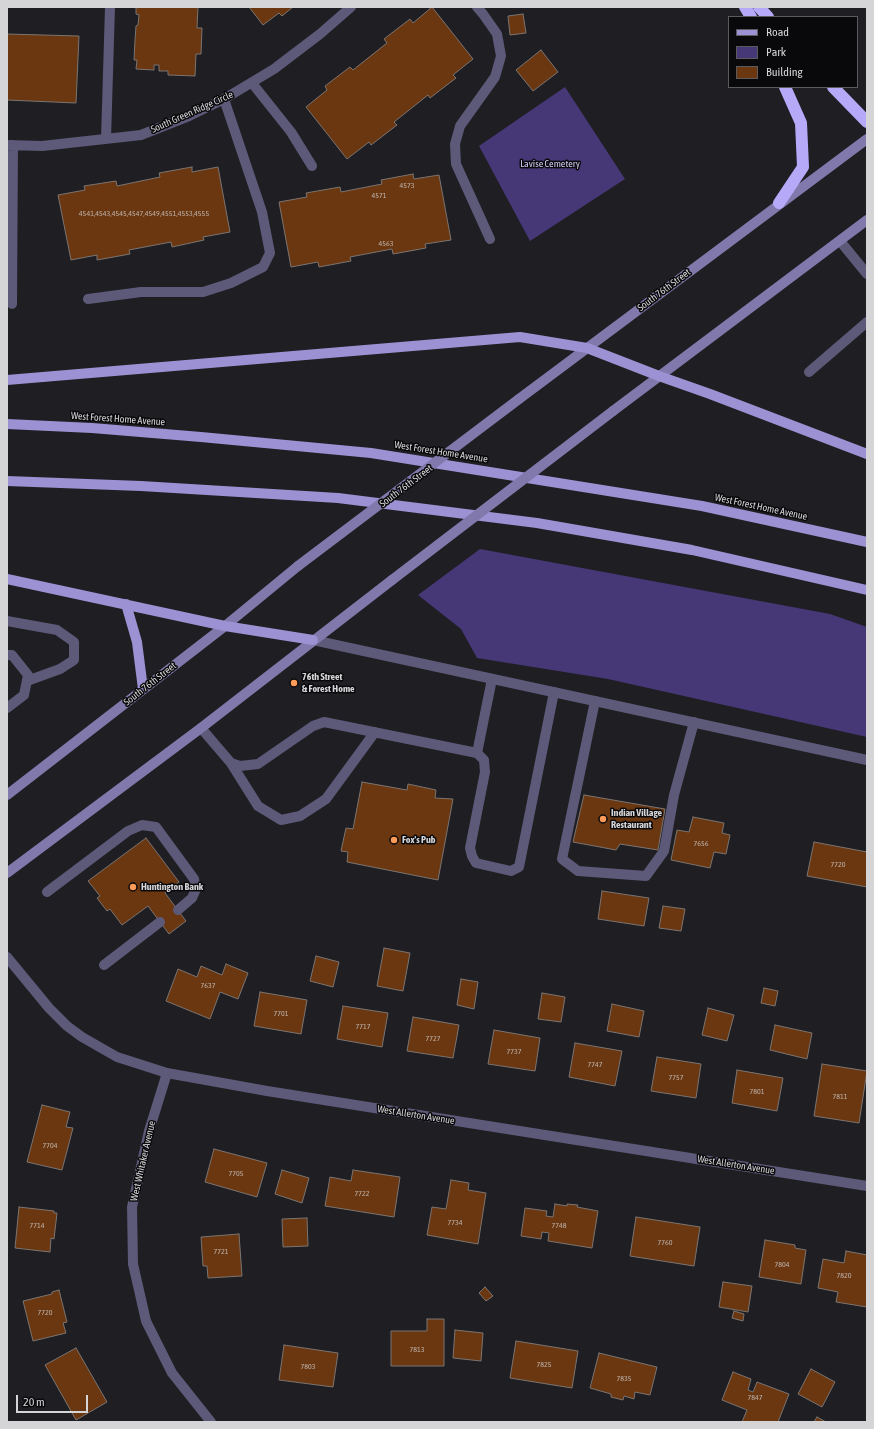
<!DOCTYPE html>
<html>
<head>
<meta charset="utf-8">
<style>
  body { margin:0 }
  #map { position:relative; width:874px; height:1429px; overflow:hidden; background:#1f1e23; font-family:"Asap Condensed",sans-serif }
  canvas { display:block }
  .frame { position:absolute; inset:0; border:8px solid #d5d5d8; pointer-events:none }
  .legend { position:absolute; left:728px; top:16px; width:130px; height:72px; box-sizing:border-box; background:#09090b; border:1px solid #5b5b5d; margin:0; padding:5px 7px; list-style:none; font-size:12px; color:#d5d5d8 }
  .legend li { display:flex; align-items:center; gap:8px; height:20px }
  .legend b { width:20px; border:1px solid #5b5b5d }
  .scale { position:absolute; left:16px; top:1395px; width:72px; height:18px; box-sizing:border-box; border:2px solid #d5d5d8; border-top:0; padding-left:5px; font-size:12px; line-height:14px; white-space:nowrap; color:#d5d5d8; -webkit-text-stroke:3px #09090b; paint-order:stroke }
</style>
</head>
<body>
<div id="map">
<canvas width="874" height="1429"></canvas>
<div class="frame"></div>
<ul class="legend">
<li><b style="height:5px;background:#9c92d3"></b>Road</li>
<li><b style="height:11px;background:#463876"></b>Park</li>
<li><b style="height:11px;background:#6b3710"></b>Building</li>
</ul>
<div class="scale">20 m</div>
</div>
<script>
const c = document.querySelector('canvas').getContext('2d');
c.lineJoin = 'round';
function fill(path, color) { c.fillStyle = color; c.fill(path, 'evenodd'); }
const shape = rows => new Path2D(rows.map(r => 'M' + r).join(''));
function strokePath(path, color, width, dash) { c.strokeStyle = color; c.lineWidth = width; c.lineCap = dash ? 'butt' : 'round'; c.setLineDash(dash || []); c.stroke(path); }
function label(font, color, halo, rows, align = 'center') {
  c.font = font + ' "Asap Condensed",sans-serif'; c.lineWidth = 3; c.setLineDash([]); c.textBaseline = 'middle'; c.strokeStyle = halo; c.fillStyle = color; for (const [text, x, y, turn = 0] of rows) {
    c.save(); c.translate(x, y); c.rotate((+turn || 0) * Math.PI / 180); c.textAlign = isNaN(turn) ? turn : align; if (halo) c.strokeText(text, 0, 0); c.fillText(text, 0, 0); c.restore();
  }
}
fill(shape([
  [565,87,625,179,530,241,479,146],
  [480,549,830,614,867,627,867,737,608,679,477,658,461,629,418,595]
]), '#463876');
const building = shape([
  [136,7,198,7,197,28,202,28,201,54,196,54,195,76,168,75,168,71,159,71,159,65,154,65,154,70,136,69,137,60,134,60,135,40,136,26,138,25,139,15,136,14,136,7],
  [249,7,293,7,282,16,279,13,263,25,249,7],
  [432,7,473,59,453,75,456,78,430,98,428,95,394,122,397,125,371,145,369,142,347,159,306,107,327,90,325,86,350,67,353,70,387,43,384,39,410,19,413,23,432,7],
  [523,14,526,33,510,35,508,16,523,14],
  [7,34,79,36,76,103,7,100,7,34],
  [541,50,558,72,533,91,516,70,541,50],
  [192,167,192,172,218,167,230,232,203,237,204,240,172,247,171,242,129,250,130,254,97,260,97,255,71,260,58,195,85,190,84,186,116,181,117,186,160,177,159,173,192,167],
  [413,174,414,179,439,175,451,240,425,244,426,248,393,254,392,249,350,257,351,261,319,267,318,262,291,267,279,202,307,197,306,193,340,187,341,192,382,184,381,180,413,174],
  [362,782,407,790,408,784,436,790,435,798,453,799,438,880,347,862,348,852,341,851,346,828,353,829,362,782],
  [584,795,665,809,658,850,620,844,616,850,573,842,584,795],
  [693,817,724,823,722,833,730,835,726,854,714,852,710,868,671,860,677,830,689,832,693,817],
  [146,838,179,882,165,893,186,921,169,934,148,906,122,925,110,909,107,911,97,898,100,896,88,881,146,838],
  [814,842,867,852,867,887,807,876,814,842],
  [602,891,649,898,644,926,598,919,602,891],
  [663,906,685,909,681,931,659,928,663,906],
  [384,948,410,953,403,991,377,986,384,948],
  [316,956,339,962,333,987,310,981,316,956],
  [226,964,248,973,238,999,220,992,210,1019,166,1001,178,969,197,977,201,966,222,975,226,964],
  [461,979,478,982,474,1009,457,1005,461,979],
  [764,988,778,991,775,1006,761,1003,764,988],
  [260,992,307,1000,301,1034,254,1026,260,992],
  [542,993,565,997,561,1022,538,1019,542,993],
  [612,1004,644,1011,639,1037,607,1031,612,1004],
  [343,1006,388,1013,382,1047,337,1039,343,1006],
  [708,1008,734,1015,727,1041,702,1035,708,1008],
  [413,1017,459,1025,453,1058,407,1051,413,1017],
  [775,1025,812,1033,807,1059,770,1050,775,1025],
  [494,1030,540,1038,535,1071,488,1064,494,1030],
  [575,1043,622,1051,615,1086,569,1077,575,1043],
  [657,1057,701,1064,696,1098,651,1091,657,1057],
  [822,1064,867,1071,859,1123,814,1116,822,1064],
  [737,1070,783,1078,777,1111,732,1103,737,1070],
  [42,1105,70,1112,66,1127,73,1128,62,1170,27,1162,42,1105],
  [214,1149,267,1163,257,1197,205,1182,214,1149],
  [282,1170,309,1178,302,1203,275,1194,282,1170],
  [353,1170,400,1177,394,1217,325,1206,330,1177,351,1181,353,1170],
  [451,1180,469,1183,468,1190,486,1193,478,1244,427,1235,432,1207,446,1209,451,1180],
  [555,1204,567,1206,567,1204,578,1205,577,1207,598,1211,592,1248,548,1241,549,1233,542,1232,541,1239,521,1236,525,1208,547,1211,546,1216,553,1217,555,1204],
  [19,1207,54,1211,54,1213,57,1213,54,1239,51,1238,50,1252,15,1248,19,1207],
  [636,1217,700,1227,694,1266,630,1256,636,1217],
  [307,1218,308,1246,283,1247,282,1219,307,1218],
  [239,1234,242,1276,208,1278,207,1266,203,1266,201,1237,239,1234],
  [765,1240,795,1245,795,1248,806,1250,801,1284,759,1277,765,1240],
  [846,1251,867,1255,867,1307,836,1302,838,1292,818,1288,823,1259,844,1263,846,1251],
  [723,1282,752,1286,748,1312,719,1307,723,1282],
  [485,1287,493,1296,486,1301,479,1293,485,1287],
  [59,1290,67,1322,63,1323,66,1333,33,1341,23,1301,52,1294,52,1292,59,1290],
  [734,1311,744,1314,743,1321,732,1318,734,1311],
  [427,1319,444,1319,444,1366,391,1366,391,1331,427,1331,427,1319],
  [455,1330,483,1333,481,1361,453,1358,455,1330],
  [516,1341,578,1351,572,1388,510,1378,516,1341],
  [284,1345,338,1353,333,1387,279,1380,284,1345],
  [76,1348,107,1402,76,1420,45,1365,76,1348],
  [599,1353,657,1367,650,1395,635,1392,634,1399,624,1396,623,1400,611,1397,611,1394,590,1388,599,1353],
  [811,1369,835,1382,822,1407,798,1394,811,1369],
  [733,1372,751,1379,748,1390,753,1392,757,1382,789,1394,778,1422,742,1422,747,1410,722,1400,733,1372],
  [817,1417,826,1422,814,1422,817,1417]
]);
fill(building, '#6b3710');
strokePath(building, '#7b7572', 1);
strokePath(shape([
  [477,7,483,14,497,34,501,56,495,77,460,126,455,144,456,164,490,239],
  [252,83,291,132,312,166],
  [106,139,110,7],
  [7,145,42,146,141,135,189,116,224,99,274,69,320,34,351,7],
  [840,241,867,274],
  [88,299,141,292,203,292,231,283,263,267,270,253,262,212,224,99],
  [12,304,13,145],
  [809,372,867,322],
  [7,621,57,630,74,642,74,660,60,669,27,681],
  [7,655,12,655,28,675,24,695,7,708],
  [595,701,562,859,578,871,646,876,664,851,674,795,694,722],
  [201,728,231,763,240,766,258,764,313,726,324,722,477,753,484,760,485,772,470,848,472,856,476,863,511,871,519,867,554,692],
  [477,753,492,679],
  [231,763,258,806,281,820,300,816,326,799,375,732],
  [47,892,128,831,142,825,156,827,194,879,196,889,192,898,178,910],
  [104,965,160,922]
]), '#5d5978', 10);
strokePath(shape([
  [313,640,867,760],
  [7,957,49,1008,67,1026,82,1037,117,1057,167,1073,267,1091,867,1186],
  [167,1073,149,1131,132,1207,133,1264,146,1321,172,1373,211,1422]
]), '#5d5978', 10);
strokePath(shape([
  [519,399,867,139],
  [613,411,867,220],
  [7,795,225,626,298,566],
  [7,873,201,728,392,580]
]), '#8179ab', 10);
strokePath(shape([
  [7,380,520,337,587,348,659,376,710,394,867,454],
  [7,424,92,428,201,437,371,453,702,506,867,542],
  [7,481,141,486,338,498,537,523,692,550,867,590],
  [7,579,225,626,313,640],
  [126,604,137,642,143,689]
]), '#9c92d3', 10);
strokePath(shape([
  [745,7,751,17],
  [759,7,768,17],
  [833,87,867,122],
  [779,203,803,167,801,123,785,87]
]), '#b5a9f8', 12);
strokePath(shape([
  [298,566,519,399],
  [392,580,613,411]
]), '#8179ab', 10);
for (const [x, y, r, color] of [
  [294,683,4,"#fe9b59"],
  [603,819,4,"#fe9b59"],
  [394,840,4,"#fe9b59"],
  [133,887,4,"#fe9b59"]
]) { const dot = new Path2D(); dot.arc(x, y, r, 0, 2 * Math.PI); c.fillStyle = color; c.fill(dot); strokePath(dot, '#09090b', 1.5); }
label('8px', '#baaea6', null, [
  ["4573",407,185],
  ["4571",379,195],
  ["4541,4543,4545,4547,4549,4551,4553,4555",144,213],
  ["4563",386,243],
  ["7656",701,843],
  ["7720",838,864],
  ["7637",208,985],
  ["7701",281,1013],
  ["7717",363,1026],
  ["7727",433,1038],
  ["7737",514,1051],
  ["7747",595,1064],
  ["7757",676,1077],
  ["7801",757,1091],
  ["7811",840,1096],
  ["7704",50,1145],
  ["7705",236,1173],
  ["7722",362,1193],
  ["7734",455,1222],
  ["7714",37,1225],
  ["7748",559,1225],
  ["7760",665,1242],
  ["7721",221,1251],
  ["7804",782,1264],
  ["7820",844,1275],
  ["7720",45,1312],
  ["7813",417,1349],
  ["7825",544,1364],
  ["7803",308,1366],
  ["7835",624,1378],
  ["7847",755,1397]
]);
label('10px', '#d5d5d8', '#09090b', [
  ["South Green Ridge Circle",192,112,-24],
  ["South 76th Street",664,290,-37],
  ["West Forest Home Avenue",118,419,4],
  ["West Forest Home Avenue",441,452,9],
  ["South 76th Street",406,486,-37],
  ["West Forest Home Avenue",761,507,12],
  ["South 76th Street",150,684,-38],
  ["West Allerton Avenue",416,1115,9],
  ["West Whitaker Avenue",143,1161,-77],
  ["West Allerton Avenue",736,1165,9]
]);
label('10px', '#d2cdf6', '#09090b', [
  ["Lavise Cemetery",550,164]
]);
label('bold 10px', '#d5d5d8', '#09090b', [
  ["76th Street",302,677],
  ["& Forest Home",302,689],
  ["Indian Village",611,813],
  ["Restaurant",611,825],
  ["Fox’s Pub",402,840],
  ["Huntington Bank",141,887]
], 'left');
</script>
</body>
</html>
